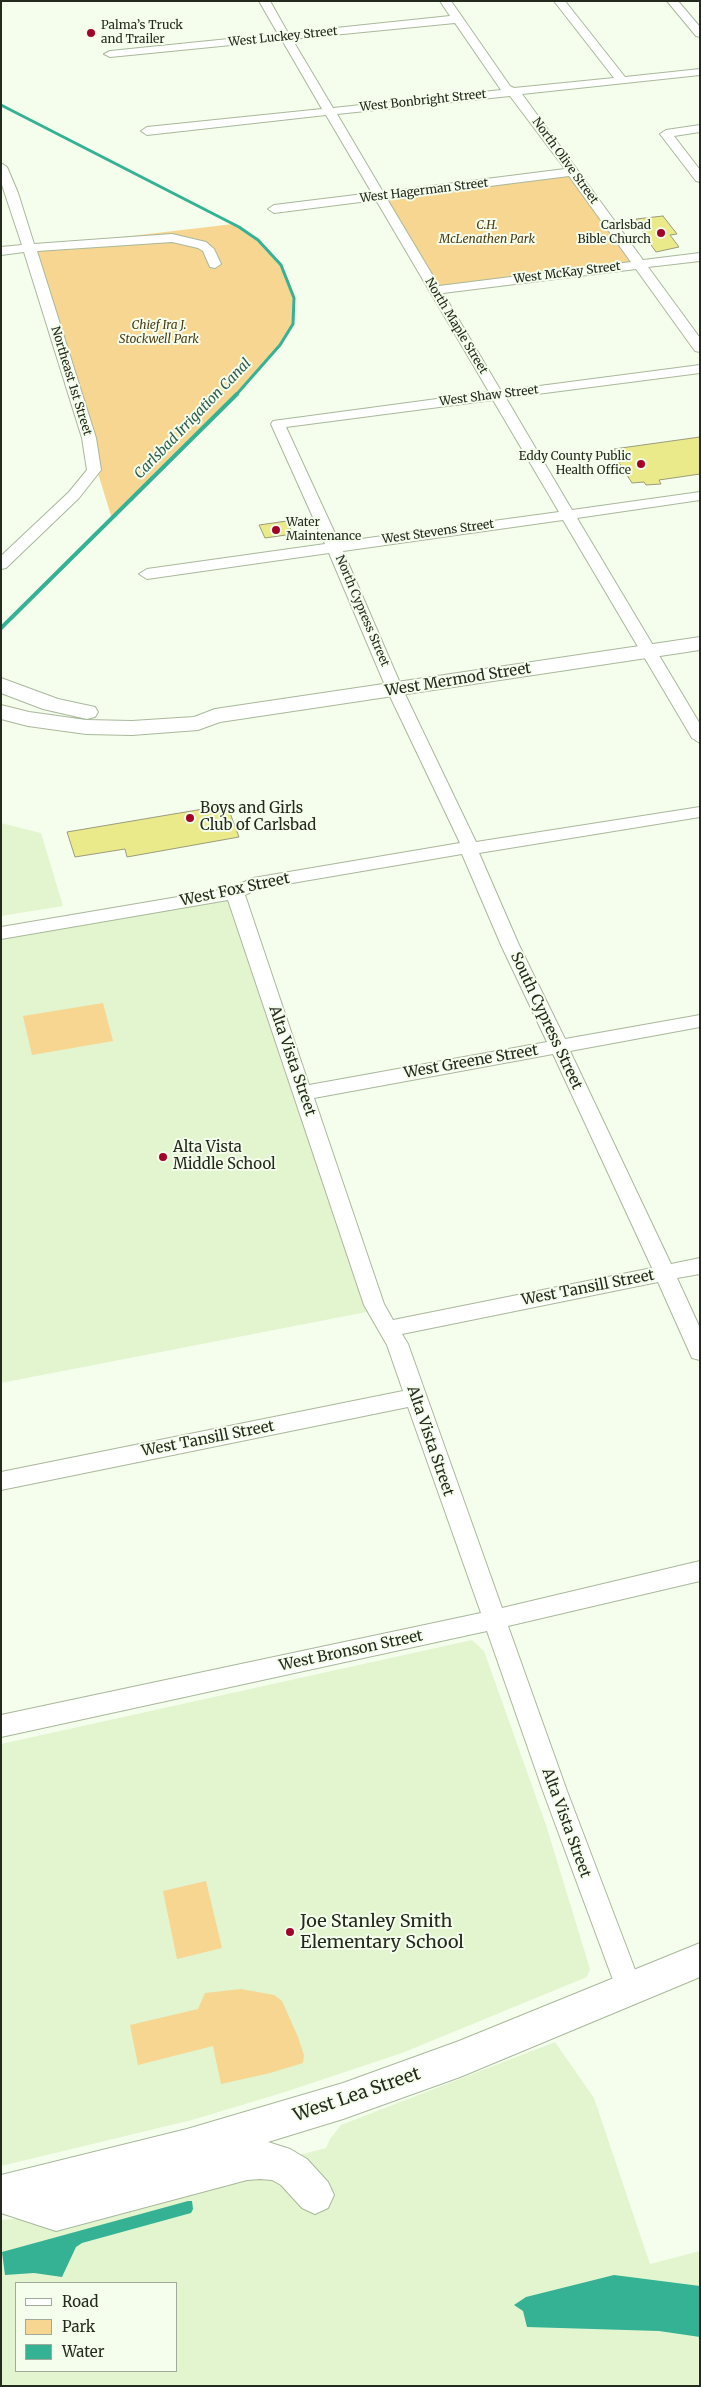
<!DOCTYPE html>
<html>
<head>
<meta charset="utf-8">
<style>
  body { margin:0 }
  #map { position:relative; width:701px; height:2387px; overflow:hidden; background:#f5feec; font-family:Merriweather,serif }
  canvas { display:block }
  .frame { position:absolute; inset:0; border:2px solid #242a1e; pointer-events:none }
  .legend { position:absolute; left:15px; top:2282px; width:162px; height:90px; box-sizing:border-box; background:#f5feec; border:1px solid #a1a99a; margin:0; padding:6px 9px; list-style:none; font-size:15px; color:#242a1e }
  .legend li { display:flex; align-items:center; gap:10px; height:25px }
  .legend b { width:25px; border:1px solid #a1a99a }
</style>
</head>
<body>
<div id="map">
<canvas width="701" height="2387"></canvas>
<div class="frame"></div>
<ul class="legend">
<li><b style="height:6px;background:#fff"></b>Road</li>
<li><b style="height:14px;background:#f6d691"></b>Park</li>
<li><b style="height:14px;background:#35b294"></b>Water</li>
</ul>
</div>
<script>
const c = document.querySelector('canvas').getContext('2d');
c.lineJoin = 'round';
function fill(path, color) { c.fillStyle = color; c.fill(path, 'evenodd'); }
const shape = rows => new Path2D(rows.map(r => 'M' + r).join(''));
function strokePath(path, color, width, dash) { c.strokeStyle = color; c.lineWidth = width; c.lineCap = dash ? 'butt' : 'round'; c.setLineDash(dash || []); c.stroke(path); }
function label(font, color, halo, rows, align = 'center') {
  c.font = font + ' Merriweather,serif'; c.lineWidth = 4; c.setLineDash([]); c.textBaseline = 'middle'; c.strokeStyle = halo; c.fillStyle = color; for (const [text, x, y, turn = 0] of rows) {
    c.save(); c.translate(x, y); c.rotate((+turn || 0) * Math.PI / 180); c.textAlign = isNaN(turn) ? turn : align; if (halo) c.strokeText(text, 0, 0); c.fillText(text, 0, 0); c.restore();
  }
}
fill(shape([
  [1,823,41,833,63,906,1,916],
  [235,893,377,1310,1,1383,1,933],
  [472,1640,484,1651,546,1825,590,1969,587,1977,402,2053,285,2092,192,2120,1,2166,1,1744],
  [555,2042,594,2098,650,2264,700,2251,700,2386,1,2386,1,2220,64,2215,326,2148,330,2139,341,2125],
  [16,2283,176,2283,176,2371,16,2371]
]), '#e2f5cf');
fill(shape([
  [573,172,639,264,434,290,379,196],
  [233,224,258,240,281,265,289,281,294,298,293,324,280,345,246,385,112,519,29,248],
  [103,1003,113,1041,32,1055,23,1016],
  [206,1881,222,1948,177,1959,163,1891],
  [241,1989,274,1995,282,2001,298,2037,304,2055,303,2063,270,2073,221,2084,213,2046,138,2065,130,2025,198,2009,205,1993]
]), '#f6d691');
fill(shape([
  [188,2201,192,2201,193,2209,191,2213,82,2243,76,2247,62,2277,34,2273,5,2275,2,2252],
  [614,2275,700,2286,700,2337,659,2331,527,2327,523,2311,514,2305,526,2297]
]), '#35b294');
strokePath(shape([
  [1,105,239,227,258,240,281,265,294,298,293,324,280,345,236,395]
]), '#35b294', 3);
strokePath(shape([
  [1,628,237,394]
]), '#35b294', 4);
const building = shape([
  [663,216,677,234,670,235,679,247,656,252,642,232,645,231,636,219,663,216],
  [700,437,700,474,659,480,661,484,646,485,644,482,632,483,618,461,621,461,614,449,700,437],
  [287,521,293,534,265,538,259,525,287,521],
  [227,805,239,837,127,857,125,849,75,857,67,832,227,805]
]);
fill(building, '#ebea8b');
strokePath(building, '#9b9b7c', 1);
const street = shape([
  [259,1,270,1,288,33,450,16,440,1,451,1,510,86,514,88,614,78,554,1,565,1,625,77,700,69,700,75,522,94,643,260,700,253,700,261,648,267,700,338,700,352,695,351,636,269,443,293,501,391,700,365,700,373,506,398,572,510,700,492,700,500,577,518,700,724,700,743,692,738,563,520,343,551,403,690,476,842,700,807,700,817,479,853,519,945,565,1039,700,1015,700,1027,570,1051,671,1264,700,1258,700,1274,677,1278,700,1328,700,1360,692,1358,658,1282,402,1334,408,1344,502,1608,700,1561,700,1581,508,1626,567,1791,642,1988,638,1997,629,2000,620,1997,616,1988,543,1791,487,1631,1,1737,1,1715,481,1613,408,1407,1,1490,1,1472,403,1391,387,1345,364,1305,228,900,1,939,1,927,231,888,253,878,460,843,387,690,329,553,147,579,139,574,147,569,325,544,271,424,273,421,489,392,376,200,274,213,268,209,274,205,372,193,326,115,147,135,141,131,147,127,322,109,282,40,110,57,104,54,110,51,278,34,259,1],
  [455,23,501,90,333,108,292,39,455,23],
  [510,96,565,169,383,192,337,114,510,96],
  [569,176,631,262,439,286,387,199,569,176],
  [493,400,559,512,339,542,286,427,493,400],
  [462,854,501,945,547,1042,309,1085,245,895,257,889,462,854],
  [553,1054,652,1268,393,1320,384,1304,314,1098,553,1054],
  [667,1,678,1,700,27,700,37,696,36,667,1],
  [700,125,700,132,674,136,700,170,700,182,696,181,660,134,666,130,700,125],
  [1,163,7,167,18,193,34,244,172,234,206,242,214,249,221,264,215,268,210,267,203,251,198,248,172,242,37,251,96,438,101,470,79,498,6,568,1,569,1,556,69,492,87,470,82,438,24,252,1,255,1,247,22,245,1,182,1,163]
]);
const secondary = shape([
  [700,637,700,650,220,722,198,730,132,735,86,734,28,726,1,719,1,705,29,712,86,720,132,721,194,717,215,709,700,637],
  [1,678,58,699,95,707,98,712,95,717,87,719,43,709,1,693,1,678],
  [700,1943,700,1977,460,2077,343,2119,268,2142,290,2149,307,2159,328,2182,334,2195,328,2208,315,2214,302,2208,281,2185,272,2180,260,2179,247,2180,56,2231,1,2213,1,2175,187,2129,343,2083,459,2041,700,1943]
]);
strokePath(street, '#a9b89b', 2);
strokePath(secondary, '#a9b89b', 2);
fill(street, '#fff');
fill(secondary, '#fff');
for (const [x, y, r, color] of [
  [91,33,5,"#a20228"],
  [661,233,5,"#a20228"],
  [641,464,5,"#a20228"],
  [276,530,5,"#a20228"],
  [190,818,5,"#a20228"],
  [163,1157,5,"#a20228"],
  [290,1932,5,"#a20228"]
]) { const dot = new Path2D(); dot.arc(x, y, r, 0, 2 * Math.PI); c.fillStyle = color; c.fill(dot); strokePath(dot, '#f5feec', 2); }
label('12px', '#242a1e', '#f5feec', [
  ["Palma’s Truck",101,26],
  ["and Trailer",101,40],
  ["Carlsbad",651,226,"right"],
  ["Bible Church",651,240,"right"],
  ["Eddy County Public",631,457,"right"],
  ["Health Office",631,471,"right"],
  ["Water",286,523],
  ["Maintenance",286,537]
], 'left');
label('12px', '#242a1e', '#f5feec', [
  ["West Luckey Street",283,37,-6],
  ["West Bonbright Street",423,101,-6],
  ["North Olive Street",565,161,54],
  ["West Hagerman Street",424,191,-7],
  ["West McKay Street",567,273,-7],
  ["North Maple Street",456,326,59],
  ["Northeast 1st Street",71,381,73],
  ["West Shaw Street",489,396,-7],
  ["West Stevens Street",438,532,-8],
  ["North Cypress Street",362,611,67]
]);
label('italic 12px', '#4b3b15', '#f5feec', [
  ["C.H.",487,226],
  ["McLenathen Park",487,240],
  ["Chief Ira J.",159,326],
  ["Stockwell Park",159,340]
]);
label('italic 14px', '#2b5d4f', '#f5feec', [
  ["Carlsbad Irrigation Canal",193,419,-46]
]);
label('15px', '#242a1e', '#f5feec', [
  ["West Mermod Street",458,680,-9],
  ["West Fox Street",235,890,-12],
  ["South Cypress Street",546,1021,65],
  ["Alta Vista Street",292,1061,71],
  ["West Greene Street",471,1062,-10],
  ["West Tansill Street",588,1288,-11],
  ["West Tansill Street",208,1439,-11],
  ["Alta Vista Street",430,1441,71],
  ["West Bronson Street",351,1651,-12],
  ["Alta Vista Street",566,1823,70]
]);
label('15px', '#242a1e', '#f5feec', [
  ["Boys and Girls",200,809],
  ["Club of Carlsbad",200,826],
  ["Alta Vista",173,1148],
  ["Middle School",173,1165]
], 'left');
label('18px', '#242a1e', '#f5feec', [
  ["Joe Stanley Smith",300,1922],
  ["Elementary School",300,1943]
], 'left');
label('18px', '#242a1e', '#f5feec', [
  ["West Lea Street",357,2095,-19]
]);
</script>
</body>
</html>
